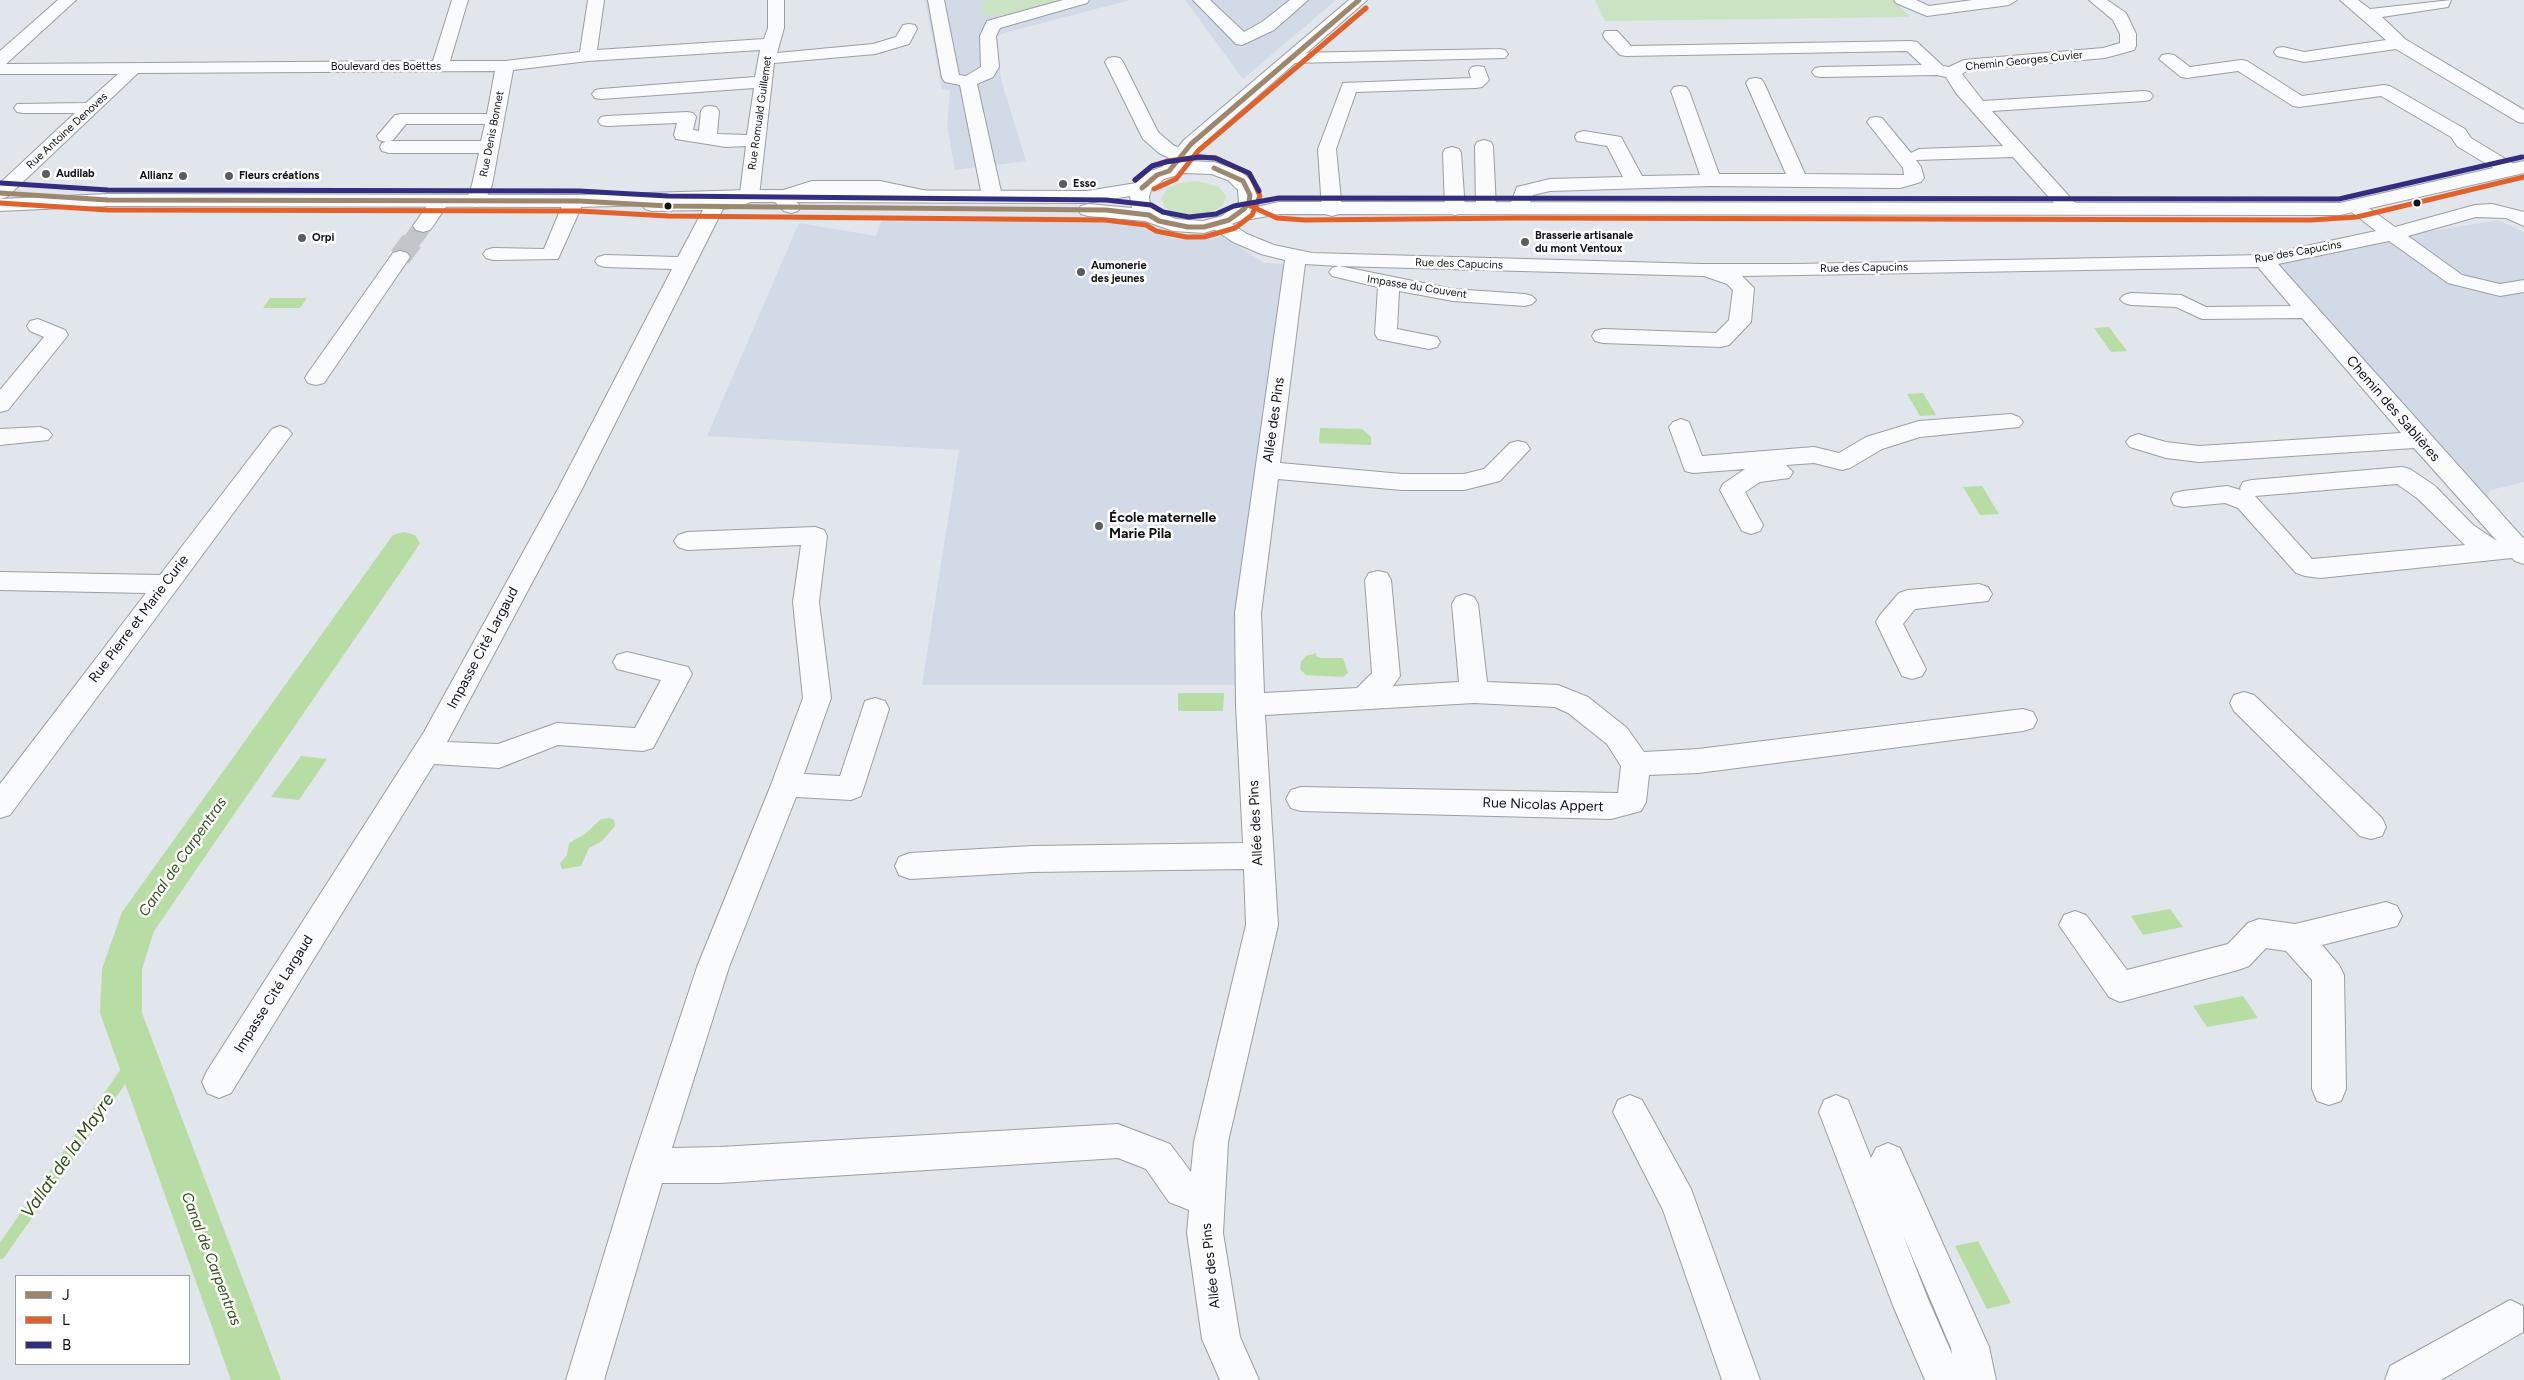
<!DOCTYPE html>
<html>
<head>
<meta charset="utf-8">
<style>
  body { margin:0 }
  #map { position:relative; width:2524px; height:1380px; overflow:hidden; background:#e1e5ec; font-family:Figtree,sans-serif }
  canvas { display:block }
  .legend { position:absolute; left:15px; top:1275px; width:175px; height:90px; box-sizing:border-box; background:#fff; border:1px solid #9fa0a2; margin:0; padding:6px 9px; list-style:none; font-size:15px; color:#101216 }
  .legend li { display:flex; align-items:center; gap:10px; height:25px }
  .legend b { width:25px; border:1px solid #9fa0a2 }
</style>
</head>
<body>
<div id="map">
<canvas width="2524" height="1380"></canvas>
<ul class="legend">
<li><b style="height:6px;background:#9d876e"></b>J</li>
<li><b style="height:6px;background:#e2612b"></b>L</li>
<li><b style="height:6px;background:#322d81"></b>B</li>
</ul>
</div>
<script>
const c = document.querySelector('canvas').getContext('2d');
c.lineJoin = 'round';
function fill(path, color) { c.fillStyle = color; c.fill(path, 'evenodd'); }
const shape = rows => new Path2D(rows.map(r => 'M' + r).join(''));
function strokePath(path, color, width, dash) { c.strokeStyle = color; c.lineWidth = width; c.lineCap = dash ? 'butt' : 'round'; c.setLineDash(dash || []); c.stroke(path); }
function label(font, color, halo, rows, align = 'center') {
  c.font = font + ' Figtree,sans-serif'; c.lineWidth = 5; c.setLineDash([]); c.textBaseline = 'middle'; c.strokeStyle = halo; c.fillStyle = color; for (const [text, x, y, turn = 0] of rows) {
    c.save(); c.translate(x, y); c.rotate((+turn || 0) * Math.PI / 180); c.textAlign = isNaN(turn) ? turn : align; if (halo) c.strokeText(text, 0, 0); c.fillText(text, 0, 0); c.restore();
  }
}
fill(shape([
  [925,0,1130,0,1004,33,995,38,1002,83,1026,161,955,170,947,125,950,90,942,89],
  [1185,0,1336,0,1243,79],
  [1109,218,1130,222,1153,233,1176,239,1202,240,1222,236,1264,263,1286,264,1239,603,1235,685,922,685,959,450,707,436,799,223,876,236,882,219],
  [2498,220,2524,232,2524,482,2491,490,2486,498,2272,262,2372,241]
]), '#d2dae7');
fill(shape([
  [985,0,1061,0,1025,11,998,15,980,15],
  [1595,0,1893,0,1910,17,1605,21],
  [1197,181,1219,187,1226,196,1223,205,1212,213,1196,216,1178,215,1166,208,1161,199,1167,189,1180,183]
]), '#cce3c3');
fill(shape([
  [270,298,307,298,300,308,263,308],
  [2109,327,2127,351,2111,352,2094,328],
  [1923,393,1936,415,1920,416,1907,394],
  [1320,428,1362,429,1371,437,1371,445,1319,443],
  [1982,486,1999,514,1980,515,1963,487],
  [1316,653,1316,656,1320,658,1343,658,1348,673,1343,677,1306,675,1300,669,1301,662,1306,656],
  [1178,693,1224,693,1223,711,1178,711],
  [301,756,327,759,299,800,271,797],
  [610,818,614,820,615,826,602,841,589,848,581,866,562,869,560,863,567,855,569,843,585,834,601,819],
  [2170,909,2183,927,2143,935,2131,916],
  [2243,996,2258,1018,2207,1027,2193,1006],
  [1978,1241,2011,1303,1987,1309,1955,1246]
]), '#b7dda4');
strokePath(shape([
  [0,1253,136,1058]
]), '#b7dda4', 12);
fill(shape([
  [404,532,415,535,420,543,415,551,154,931,142,969,142,1013,281,1380,231,1380,100,1013,102,969,122,912,393,535,404,532]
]), '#b7dda4');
strokePath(shape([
  [411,242,423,226]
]), '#c2c5cc', 18, [18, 9]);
strokePath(shape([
  [400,257,412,241]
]), '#c2c5cc', 22, [22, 11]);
const minor = shape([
  [58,0,76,0,6,64,433,61,452,0,468,0,450,61,505,61,580,52,588,0,604,0,597,50,764,39,768,28,768,0,784,0,784,28,777,53,873,44,896,37,903,25,909,24,915,25,917,29,909,44,875,54,774,63,759,196,756,200,738,207,723,209,582,489,447,742,498,744,557,723,635,728,661,680,617,669,613,662,617,655,627,652,688,667,692,674,653,748,643,751,558,745,499,768,434,764,231,1093,219,1098,207,1093,202,1082,207,1071,424,732,558,489,672,269,605,267,598,265,595,261,598,257,605,255,678,257,703,210,652,211,645,209,642,205,645,201,709,198,712,193,719,191,726,193,729,197,740,193,746,146,726,147,676,139,674,135,677,123,607,126,601,125,598,121,601,117,607,116,687,112,693,113,696,117,693,130,699,131,701,111,704,107,710,106,716,107,719,111,717,134,747,135,754,88,601,99,595,98,592,94,595,90,601,89,755,77,760,50,588,61,513,70,492,185,483,205,476,207,469,205,466,201,472,185,479,153,389,153,382,151,380,147,382,143,389,141,481,141,485,124,406,124,393,140,386,142,379,140,377,136,395,115,401,114,487,114,495,71,138,73,7,197,0,199,0,183,75,113,23,113,17,112,14,108,17,104,86,103,118,74,0,74,0,51,58,0],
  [928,0,944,0,959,75,966,76,981,67,980,36,987,21,1063,0,1089,0,1087,3,1000,28,996,36,999,67,993,77,977,84,1002,196,999,200,985,200,982,196,960,85,945,82,942,78,928,0],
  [1193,0,1210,0,1244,32,1262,22,1290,0,1308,0,1274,30,1242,45,1236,44,1193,0],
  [1894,0,1916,0,1929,6,1973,0,2017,0,2009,5,1927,16,1896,3,1894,0],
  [2089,0,2107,0,2126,13,2136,34,2136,46,2134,50,2105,58,1968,70,1962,74,1983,101,2144,91,2150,92,2153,96,2150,100,2144,101,1992,111,2077,205,2080,209,2077,213,2063,213,2013,157,1916,160,1921,167,1924,178,1921,182,1900,188,1711,186,1550,191,1533,195,1526,212,1519,214,1512,212,1509,208,1517,187,1550,179,1623,177,1607,146,1577,141,1575,137,1577,133,1584,131,1621,137,1642,176,1700,175,1671,91,1674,87,1680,86,1686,87,1689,91,1719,174,1786,174,1746,83,1749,79,1755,78,1761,79,1764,83,1805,174,1904,175,1903,168,1867,122,1870,118,1876,117,1882,118,1911,153,1919,149,2003,146,1956,93,1946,77,1937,75,1821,77,1815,76,1812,72,1815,68,1821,67,1922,65,1907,51,1626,56,1620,55,1605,39,1603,35,1605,31,1617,31,1631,46,1911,41,1917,42,1943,66,1949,67,1964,60,2103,48,2120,43,2120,34,2113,20,2089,0],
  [2340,0,2358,0,2370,9,2451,0,2448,7,2382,17,2405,39,2524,110,2524,123,2518,122,2396,49,2304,62,2277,56,2274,52,2277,48,2283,47,2304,52,2386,40,2340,0],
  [1499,49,1505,50,1508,54,1505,58,1293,63,1287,62,1284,58,1287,54,1293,53,1499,49],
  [2168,54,2174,55,2190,67,2241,60,2247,61,2302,96,2384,85,2390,86,2465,129,2471,138,2517,166,2520,170,2517,174,2503,174,2457,146,2451,137,2381,96,2299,107,2293,106,2238,71,2187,78,2181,77,2159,59,2162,55,2168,54],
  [1114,57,1120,58,1123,62,1158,132,1173,145,1187,152,1189,156,1187,160,1173,160,1159,153,1143,139,1105,62,1108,58,1114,57],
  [1478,66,1484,67,1489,80,1482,87,1476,88,1356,92,1336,149,1342,210,1339,214,1332,216,1325,214,1322,210,1318,149,1343,83,1471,78,1469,71,1472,67,1478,66],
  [1484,140,1491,142,1493,146,1496,208,1493,212,1486,214,1479,212,1476,208,1475,146,1477,142,1484,140],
  [1452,147,1459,149,1461,153,1465,209,1462,213,1455,215,1448,213,1445,209,1443,153,1445,149,1452,147],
  [812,181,880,181,932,192,935,196,932,200,925,202,880,193,814,193,794,199,801,207,798,211,791,213,784,211,775,202,774,196,777,192,812,181],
  [440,195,447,197,450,201,433,226,430,230,423,232,416,230,413,226,433,197,440,195],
  [574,195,581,197,584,201,558,259,493,260,486,258,483,254,486,250,493,248,544,249,564,201,567,197,574,195],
  [2355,201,2362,203,2395,227,2475,205,2492,204,2524,212,2524,226,2506,218,2476,217,2408,236,2462,275,2500,284,2524,280,2524,292,2500,296,2448,283,2389,241,2278,264,2524,539,2524,564,2515,561,2512,558,2320,578,2305,576,2296,573,2238,508,2225,503,2183,507,2174,505,2171,499,2174,493,2183,491,2227,486,2241,490,2240,488,2243,482,2252,480,2402,467,2410,469,2435,486,2473,525,2497,541,2414,448,2199,462,2166,458,2130,447,2126,442,2130,437,2138,434,2166,442,2199,446,2401,433,2302,318,2202,319,2176,307,2131,305,2124,303,2120,299,2124,295,2131,293,2181,295,2206,307,2291,306,2258,267,1742,276,1754,288,1751,322,1729,345,1721,347,1603,343,1595,341,1592,336,1595,331,1603,329,1716,333,1729,320,1733,290,1727,284,1704,276,1339,266,1453,289,1525,294,1532,296,1536,300,1532,304,1525,306,1453,301,1399,291,1397,329,1437,337,1440,342,1437,347,1429,349,1378,339,1375,334,1378,287,1332,276,1329,272,1332,268,1339,266,1305,264,1280,463,1402,474,1464,474,1484,469,1510,443,1518,441,1526,443,1530,449,1500,481,1464,490,1402,490,1278,479,1261,613,1264,693,1357,688,1372,673,1365,580,1369,573,1378,571,1387,573,1391,580,1400,676,1393,686,1459,682,1452,604,1456,597,1465,594,1474,597,1478,604,1487,682,1558,685,1588,697,1627,728,1644,752,1698,749,2023,709,2033,712,2037,720,2033,728,2023,731,1698,773,1649,775,1646,802,1641,811,1611,819,1301,811,1291,808,1286,799,1291,790,1301,787,1618,793,1621,766,1607,744,1568,713,1555,707,1474,703,1265,715,1278,925,1228,1142,1223,1233,1240,1337,1259,1380,1220,1380,1202,1339,1187,1233,1189,1210,1169,1202,1146,1169,1118,1158,720,1183,662,1183,604,1380,566,1380,631,1166,697,967,771,785,803,698,793,602,801,545,687,550,678,547,674,541,678,535,687,532,815,527,824,530,827,536,819,602,831,698,804,774,840,776,865,701,875,698,885,701,889,709,861,796,851,800,796,797,729,967,672,1148,720,1147,1118,1124,1170,1144,1191,1172,1194,1142,1246,925,1244,869,1032,872,910,879,899,875,895,866,899,857,910,853,1032,846,1243,843,1236,705,1235,613,1285,260,1261,254,1233,242,1212,228,1209,224,1212,220,1226,220,1247,234,1274,245,1312,253,1702,264,1795,264,2264,255,2376,231,2345,207,2348,203,2355,201],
  [2397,484,2417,498,2465,545,2312,559,2255,496,2397,484],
  [400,251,407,253,410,257,324,383,316,385,308,383,305,378,308,373,393,253,400,251],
  [38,319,65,330,68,335,8,410,0,412,0,390,44,337,30,331,27,326,30,321,38,319],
  [2011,414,2019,417,2023,422,2019,427,1920,437,1882,449,1850,468,1842,470,1814,463,1786,465,1793,472,1789,478,1760,482,1745,492,1763,525,1760,531,1751,534,1742,531,1720,490,1723,484,1745,469,1693,473,1685,471,1669,427,1673,422,1681,419,1689,422,1702,456,1814,447,1839,453,1866,437,1919,421,2011,414],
  [280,426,288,429,292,434,288,439,10,815,0,818,0,784,146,593,0,590,0,572,160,575,272,429,280,426],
  [40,427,48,430,52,435,48,440,0,445,0,429,40,427],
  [1979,584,1988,587,1992,594,1988,601,1915,609,1903,624,1926,669,1922,676,1912,679,1902,676,1876,622,1880,615,1899,593,1908,590,1979,584],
  [2244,692,2254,695,2382,818,2386,827,2382,836,2371,839,2360,836,2234,711,2230,703,2234,695,2244,692],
  [2386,902,2397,906,2402,916,2397,926,2322,945,2339,965,2344,975,2346,1089,2341,1101,2329,1105,2317,1101,2312,1089,2312,980,2286,951,2266,948,2249,966,2238,970,2120,1002,2109,997,2059,925,2064,915,2075,911,2086,915,2127,970,2228,944,2248,923,2259,919,2295,924,2386,902],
  [1630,1095,1642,1100,1691,1189,1760,1380,1722,1380,1663,1210,1613,1112,1618,1100,1630,1095],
  [1836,1095,1848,1100,1871,1158,1876,1148,1888,1143,1900,1148,1989,1347,1996,1380,1925,1380,1894,1308,1819,1112,1824,1100,1836,1095],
  [1903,1235,1951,1348,1952,1354,1928,1299,1903,1235],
  [2510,1300,2523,1306,2523,1332,2441,1380,2385,1380,2390,1366,2510,1300]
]);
const major = shape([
  [1349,0,1367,0,1198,148,1187,161,1214,162,1242,172,1258,188,1259,202,1256,207,1279,202,2340,203,2524,161,2524,173,2340,215,1279,214,1240,221,1204,233,1173,231,1145,221,1088,216,1081,214,1078,210,1081,206,1088,204,1132,208,1130,196,1087,203,749,202,579,207,108,206,0,211,0,199,108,194,579,195,749,190,1087,191,1136,183,1150,171,1162,167,1184,140,1349,0],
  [1184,173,1211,174,1228,180,1238,190,1239,202,1222,216,1203,221,1176,219,1156,211,1150,205,1149,197,1151,190,1164,179,1184,173]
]);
strokePath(minor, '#9b9ea3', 2);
strokePath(major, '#9b9ea3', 2);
fill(minor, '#fafbfc');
fill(major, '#fafbfc');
strokePath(shape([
  [1142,188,1157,175,1169,171,1191,144,1359,0],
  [0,193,108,200,579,201,668,206,1106,210,1149,215,1159,221,1188,227,1204,227,1229,220,1244,209,1249,202,1250,195,1243,181,1214,168]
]), '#9d876e', 5);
strokePath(shape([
  [1154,189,1176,179,1198,151,1366,8],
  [0,203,108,210,579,211,668,216,1105,220,1146,225,1156,231,1186,237,1204,237,1235,228,1252,215,1260,196,1250,174,1216,158,1199,157,1167,161,1152,166,1135,180],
  [1246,204,1277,218,1305,220,1519,218,2311,220,2357,217,2524,177]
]), '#e2612b', 5);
strokePath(shape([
  [1135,180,1152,166,1166,162,1199,157,1215,158,1249,173,1259,191],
  [1,183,108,190,579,191,668,196,1106,200,1151,205,1163,212,1189,217,1216,214,1234,206,1279,198,2339,199,2522,157]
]), '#322d81', 5);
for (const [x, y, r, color] of [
  [46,174,5,"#595c61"],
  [183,176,5,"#595c61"],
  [229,176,5,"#595c61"],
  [1063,184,5,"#595c61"],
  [2417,203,4.5,"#101216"],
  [668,206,4.5,"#101216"],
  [302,238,5,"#595c61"],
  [1525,242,5,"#595c61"],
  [1081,272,5,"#595c61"],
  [1099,526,5,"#595c61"]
]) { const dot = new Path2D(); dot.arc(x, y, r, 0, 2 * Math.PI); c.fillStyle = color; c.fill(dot); strokePath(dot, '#fff', 2); }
label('11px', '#101216', '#fff', [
  ["Chemin Georges Cuvier",2024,61,-6],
  ["Boulevard des Boëttes",386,67],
  ["Rue Romuald Guillemet",760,113,-82],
  ["Rue Antoine Denoves",67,131,-43],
  ["Rue Denis Bonnet",492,134,-79],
  ["Rue des Capucins",2298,252,-10],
  ["Rue des Capucins",1459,264,2],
  ["Rue des Capucins",1864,268,-1],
  ["Impasse du Couvent",1417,287,9]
]);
label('bold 11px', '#101216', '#fff', [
  ["Audilab",56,174],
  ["Allianz",173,176,"right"],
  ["Fleurs créations",239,176],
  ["Esso",1073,184],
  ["Brasserie artisanale",1535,236],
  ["du mont Ventoux",1535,249],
  ["Orpi",312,238],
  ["Aumonerie",1091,266],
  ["des jeunes",1091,279]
], 'left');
label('14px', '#101216', '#fff', [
  ["Chemin des Sablières",2393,409,49],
  ["Allée des Pins",1274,420,-82],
  ["Rue Pierre et Marie Curie",139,619,-53],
  ["Impasse Cité Largaud",483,648,-62],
  ["Rue Nicolas Appert",1543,805,2],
  ["Allée des Pins",1256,823,-93],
  ["Impasse Cité Largaud",274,994,-58],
  ["Allée des Pins",1211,1266,-96]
]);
label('bold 14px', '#101216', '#fff', [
  ["École maternelle",1109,518],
  ["Marie Pila",1109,534]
], 'left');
label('italic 15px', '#305017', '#fff', [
  ["Canal de Carpentras",183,857,-55],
  ["Canal de Carpentras",211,1259,69]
]);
label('italic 18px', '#305017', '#fff', [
  ["Vallat de la Mayre",68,1156,-55]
]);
</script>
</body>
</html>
